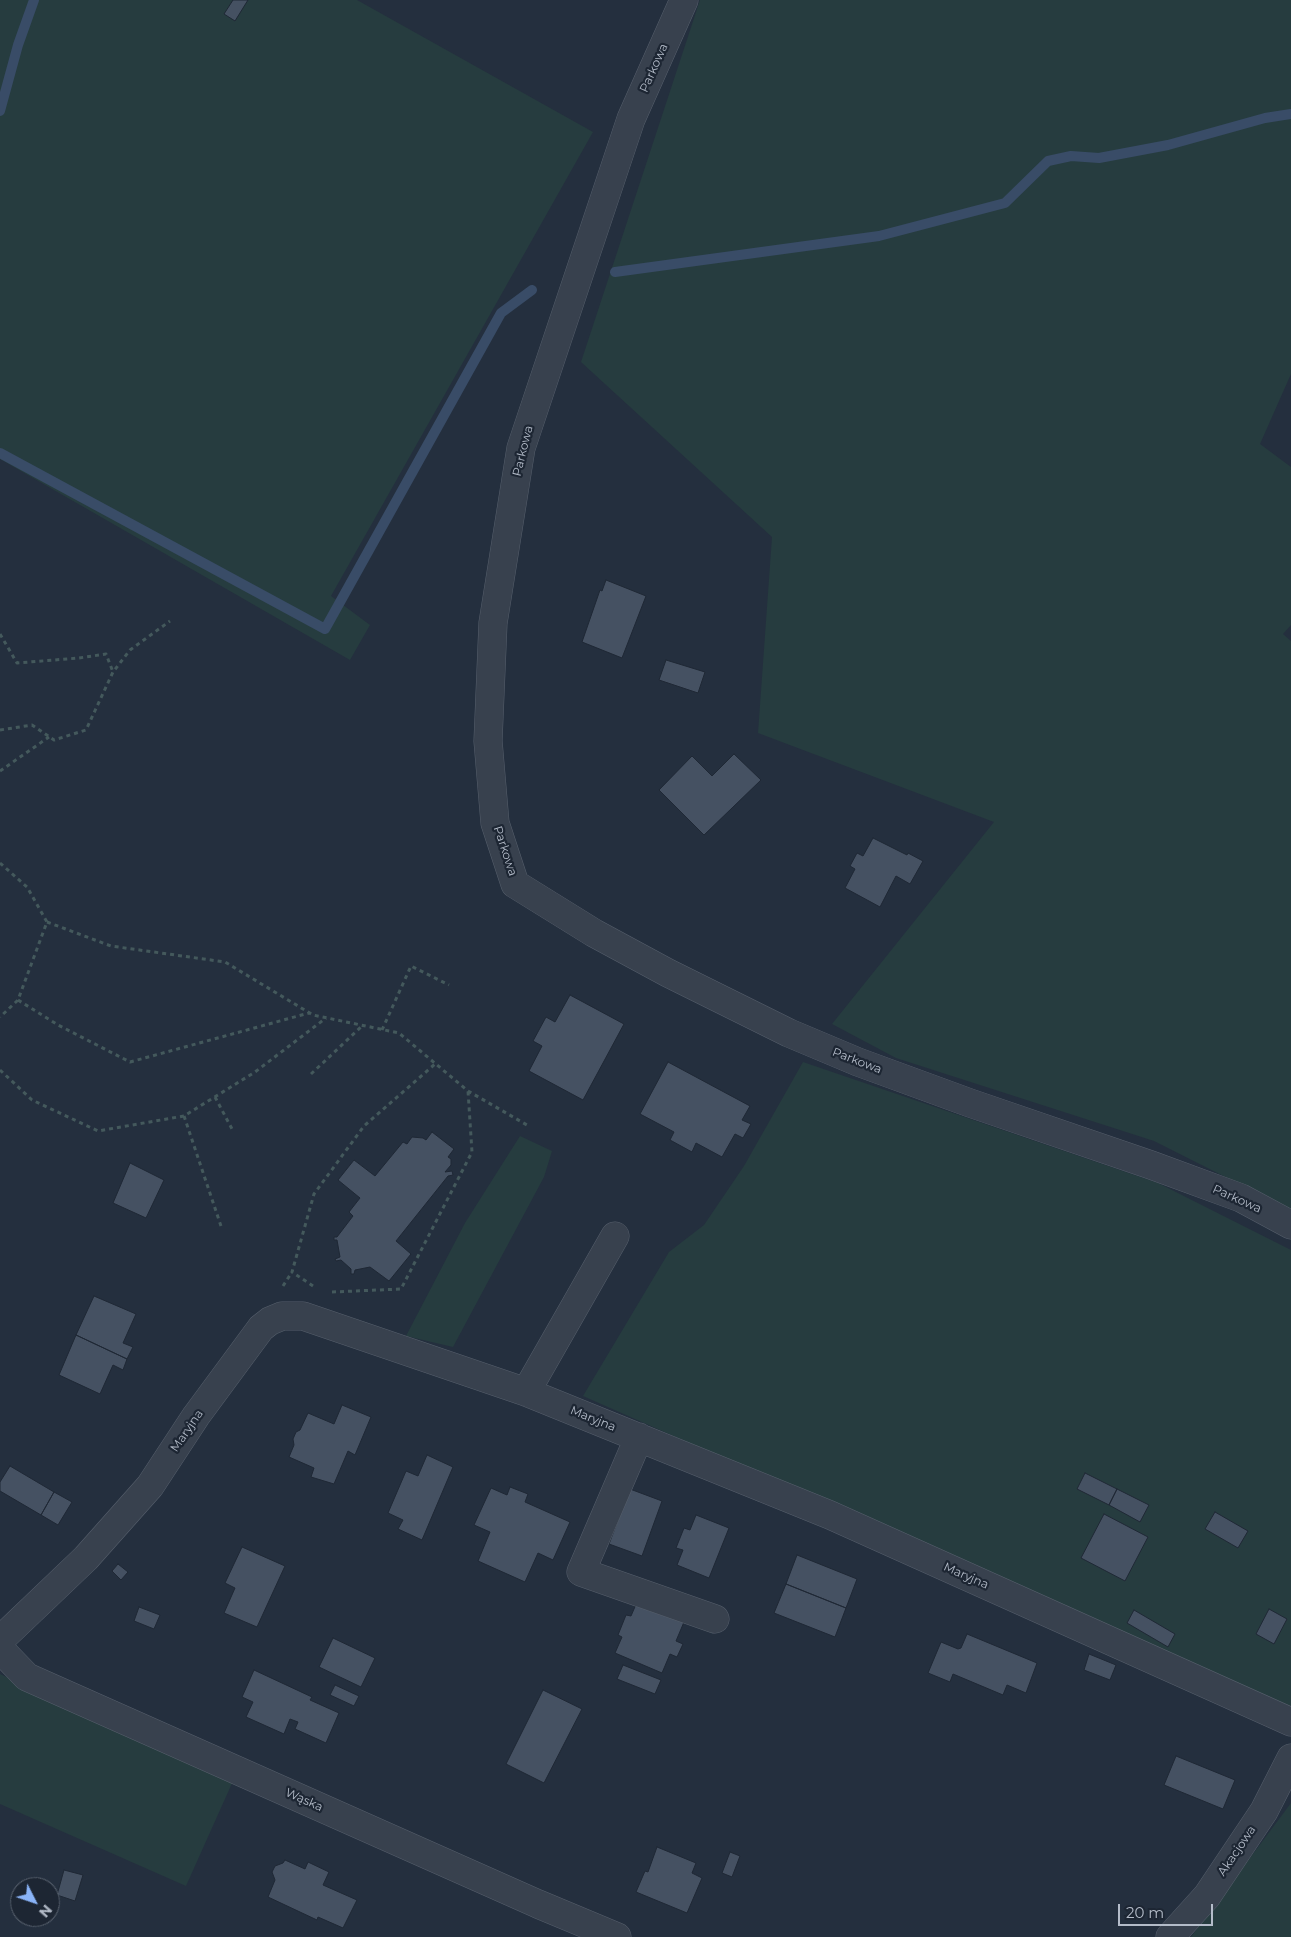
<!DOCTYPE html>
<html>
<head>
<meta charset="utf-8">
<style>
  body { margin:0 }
  #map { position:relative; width:1291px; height:1937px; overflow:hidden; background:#242f3e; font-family:Montserrat,sans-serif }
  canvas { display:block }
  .north { position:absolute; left:10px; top:1877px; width:50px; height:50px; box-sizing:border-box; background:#1d2633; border:1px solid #59626f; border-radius:50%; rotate:131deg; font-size:14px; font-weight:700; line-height:20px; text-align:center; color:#b4bcc9 }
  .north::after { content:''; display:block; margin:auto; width:18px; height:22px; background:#8ab4f8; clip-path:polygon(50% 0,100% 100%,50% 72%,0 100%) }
  .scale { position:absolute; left:1118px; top:1904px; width:95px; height:22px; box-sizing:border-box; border:2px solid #b4bcc9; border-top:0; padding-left:6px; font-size:15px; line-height:18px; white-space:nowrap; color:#b4bcc9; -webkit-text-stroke:4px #1d2633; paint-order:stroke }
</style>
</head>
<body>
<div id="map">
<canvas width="1291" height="1937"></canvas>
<div class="north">N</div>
<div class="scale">20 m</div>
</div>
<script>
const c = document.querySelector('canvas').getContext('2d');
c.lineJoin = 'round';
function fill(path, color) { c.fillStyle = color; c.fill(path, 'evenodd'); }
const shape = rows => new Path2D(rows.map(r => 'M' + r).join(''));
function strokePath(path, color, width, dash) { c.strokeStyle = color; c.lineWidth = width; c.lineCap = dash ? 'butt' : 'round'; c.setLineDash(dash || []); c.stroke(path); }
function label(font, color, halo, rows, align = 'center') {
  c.font = font + ' Montserrat,sans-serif'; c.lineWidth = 4.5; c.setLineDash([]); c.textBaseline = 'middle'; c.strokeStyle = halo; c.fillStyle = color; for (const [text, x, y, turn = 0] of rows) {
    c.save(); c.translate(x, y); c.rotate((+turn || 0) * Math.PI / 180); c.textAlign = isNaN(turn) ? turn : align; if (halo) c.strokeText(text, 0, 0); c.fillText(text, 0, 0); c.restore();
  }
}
fill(shape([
  [0,0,357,0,593,132,331,596,370,625,350,660,0,459],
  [700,0,1291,0,1291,374,1260,444,1291,467,1291,625,1283,634,1291,641,1291,1210,1154,1141,896,1058,832,1024,994,822,758,733,772,537,581,362],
  [803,1062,1158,1183,1291,1250,1291,1709,583,1396,669,1252,704,1225,744,1166],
  [520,1136,552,1151,544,1177,453,1347,406,1336,465,1223],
  [0,1674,233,1781,186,1886,0,1804],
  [1291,1803,1291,1937,1191,1937]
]), '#263c3f');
strokePath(shape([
  [0,111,18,45,34,0],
  [615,272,879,236,1005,203,1048,161,1071,156,1099,158,1168,145,1265,118,1291,114],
  [0,453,325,629,501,313,532,290]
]), '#394c67', 10);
const building = shape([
  [233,0,248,0,235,21,224,14,233,0],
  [606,580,646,596,622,658,582,642,600,590,602,591,606,580],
  [666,660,705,672,698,693,659,680,666,660],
  [734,754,761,780,704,835,659,790,692,756,712,776,734,754],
  [873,838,907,855,908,853,923,861,910,884,896,876,880,907,845,888,855,869,850,866,857,853,863,856,873,838],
  [570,995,624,1024,583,1100,529,1071,542,1046,533,1041,546,1017,555,1022,570,995],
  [668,1062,750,1106,742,1120,751,1124,743,1138,735,1134,722,1157,696,1143,692,1152,670,1140,674,1132,640,1114,668,1062],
  [432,1132,454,1149,448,1157,451,1159,451,1165,445,1172,452,1171,453,1175,448,1176,396,1241,411,1254,389,1281,370,1267,355,1270,354,1274,351,1274,351,1269,341,1260,336,1261,335,1259,340,1257,337,1240,334,1240,334,1237,337,1237,353,1216,349,1212,360,1198,338,1180,354,1160,375,1176,403,1142,407,1144,412,1137,423,1138,426,1140,432,1132],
  [130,1163,164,1180,146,1218,113,1203,130,1163],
  [94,1296,136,1314,123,1343,133,1347,127,1359,76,1335,94,1296],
  [76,1335,127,1359,123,1370,113,1365,100,1394,59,1375,76,1335],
  [342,1405,371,1417,355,1455,348,1451,334,1484,311,1477,314,1468,289,1457,294,1445,293,1439,296,1432,300,1430,308,1413,334,1424,342,1405],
  [427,1455,453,1467,422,1540,398,1529,403,1520,388,1513,406,1471,418,1476,427,1455],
  [10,1466,54,1492,41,1515,0,1491,0,1482,10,1466],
  [1085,1473,1117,1489,1109,1505,1077,1489,1085,1473],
  [510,1487,528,1494,525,1502,570,1522,553,1560,538,1553,525,1582,478,1561,490,1532,474,1525,491,1488,507,1495,510,1487],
  [630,1489,662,1501,642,1556,609,1544,630,1489],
  [1117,1489,1149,1505,1140,1522,1109,1505,1117,1489],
  [54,1492,72,1502,58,1525,41,1515,54,1492],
  [1215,1512,1248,1531,1238,1548,1205,1529,1215,1512],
  [1104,1514,1148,1537,1125,1581,1081,1558,1104,1514],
  [696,1515,729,1528,709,1578,677,1565,683,1550,676,1548,684,1528,690,1530,696,1515],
  [242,1547,285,1566,257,1627,224,1613,235,1588,225,1583,242,1547],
  [797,1555,857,1579,846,1608,786,1584,797,1555],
  [118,1564,128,1572,121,1580,112,1571,118,1564],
  [786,1584,846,1608,835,1637,774,1613,786,1584],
  [637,1602,684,1622,676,1641,683,1644,677,1657,670,1654,662,1673,615,1653,622,1637,618,1635,626,1615,631,1616,637,1602],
  [139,1607,160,1615,154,1629,134,1621,139,1607],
  [1269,1609,1287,1619,1274,1644,1256,1634,1269,1609],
  [1134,1610,1175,1634,1168,1647,1127,1623,1134,1610],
  [967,1634,1037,1663,1026,1693,1007,1685,1003,1695,953,1674,950,1682,928,1673,941,1642,958,1649,961,1648,967,1634],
  [333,1638,375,1658,361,1687,319,1667,333,1638],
  [1089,1654,1116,1665,1110,1680,1084,1670,1089,1654],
  [623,1665,661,1680,655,1694,617,1679,623,1665],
  [254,1670,312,1697,310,1700,339,1713,326,1743,295,1729,298,1722,290,1719,284,1734,246,1717,253,1702,242,1697,254,1670],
  [335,1685,359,1696,354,1706,330,1695,335,1685],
  [543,1690,582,1709,544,1783,506,1764,543,1690],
  [1176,1756,1235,1780,1223,1809,1164,1785,1176,1756],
  [657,1847,696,1863,692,1873,702,1878,687,1913,636,1892,645,1871,648,1872,657,1847],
  [730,1852,740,1856,732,1877,722,1873,730,1852],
  [285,1860,305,1869,308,1862,329,1872,323,1885,357,1900,343,1928,318,1917,317,1920,268,1897,275,1880,272,1872,275,1866,283,1863,285,1860],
  [64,1870,83,1875,75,1901,57,1895,64,1870]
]);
fill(building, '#455162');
strokePath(building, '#1f2835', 1);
const minor = shape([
  [684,0,631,119,521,448,493,623,488,741,495,823,515,884,594,933,668,973,789,1033,858,1062,970,1103,1151,1165,1241,1198,1291,1225],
  [526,1392,615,1236],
  [639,1437,581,1572,715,1619],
  [0,1640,86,1558,150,1486,196,1416,261,1328,270,1321,282,1316,303,1316,526,1392,830,1515,1291,1722],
  [0,1649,27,1677,538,1904,617,1937],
  [1170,1937,1207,1896,1264,1811,1291,1758]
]);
strokePath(minor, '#565f6c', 29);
strokePath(shape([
  [0,634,17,663,79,658,106,654,113,672],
  [0,730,32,725,54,740,86,730,113,672,130,650,170,621],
  [0,771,49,737],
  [0,863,27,887,47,922,18,1000,0,1017],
  [47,922,111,946,225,962,313,1015,399,1033,468,1091,527,1125],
  [18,1000,58,1025,130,1062,309,1013],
  [382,1030,411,966,449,985],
  [0,1070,32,1100,98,1131,184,1116,255,1072,326,1018],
  [311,1074,362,1026],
  [215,1097,232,1129],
  [184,1116,222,1229],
  [283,1286,292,1272],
  [313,1286,292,1272,314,1194,364,1126,435,1064],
  [332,1292,401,1289,472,1152,468,1091]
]), '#44595c', 3, [4, 4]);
strokePath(minor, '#38414e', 28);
label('12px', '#b4bcc9', '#1d2633', [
  ["Parkowa",654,68,-66],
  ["Parkowa",523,451,-76],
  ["Parkowa",505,851,72],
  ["Parkowa",857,1061,21],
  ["Parkowa",1237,1199,24],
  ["Maryjna",593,1419,22],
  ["Maryjna",187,1431,-56],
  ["Maryjna",966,1576,24],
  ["Wąska",304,1800,24],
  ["Akacjowa",1237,1851,-56]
]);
</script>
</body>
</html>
